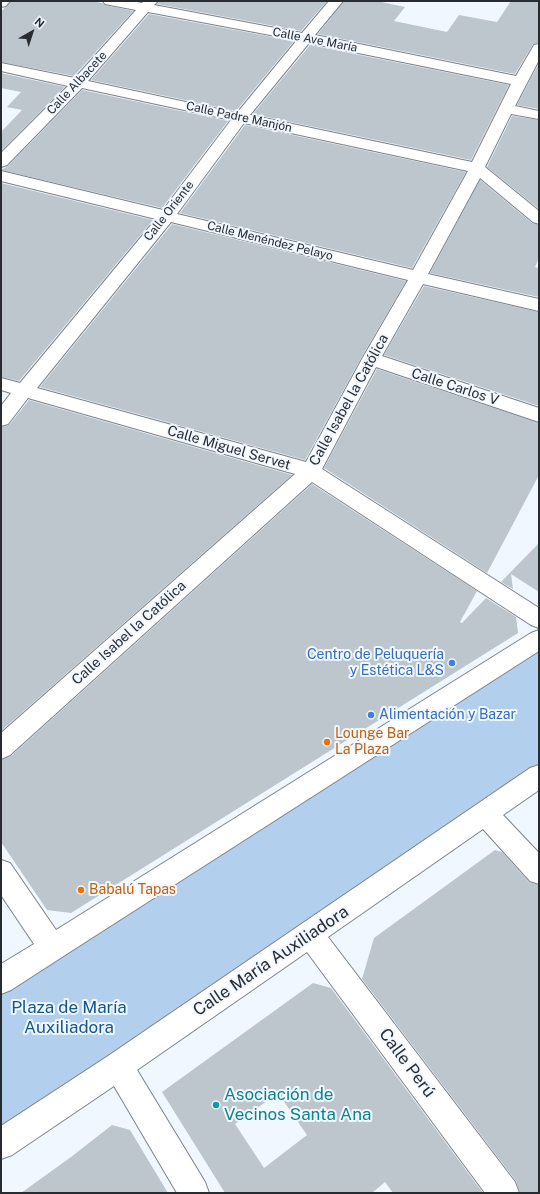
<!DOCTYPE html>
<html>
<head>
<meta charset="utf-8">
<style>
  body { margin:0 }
  #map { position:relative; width:540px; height:1194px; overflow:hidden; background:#f0f7fe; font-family:"Public Sans",sans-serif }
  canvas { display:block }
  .frame { position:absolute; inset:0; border:2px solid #282b2f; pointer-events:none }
  .north { position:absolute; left:12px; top:12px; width:40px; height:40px; -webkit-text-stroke:3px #f0f7fe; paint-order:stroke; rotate:39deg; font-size:11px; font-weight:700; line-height:16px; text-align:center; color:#282b2f }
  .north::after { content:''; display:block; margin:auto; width:14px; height:18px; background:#282b2f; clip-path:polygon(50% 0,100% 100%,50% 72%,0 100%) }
</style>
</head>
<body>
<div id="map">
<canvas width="540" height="1194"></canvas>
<div class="frame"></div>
<div class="north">N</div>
</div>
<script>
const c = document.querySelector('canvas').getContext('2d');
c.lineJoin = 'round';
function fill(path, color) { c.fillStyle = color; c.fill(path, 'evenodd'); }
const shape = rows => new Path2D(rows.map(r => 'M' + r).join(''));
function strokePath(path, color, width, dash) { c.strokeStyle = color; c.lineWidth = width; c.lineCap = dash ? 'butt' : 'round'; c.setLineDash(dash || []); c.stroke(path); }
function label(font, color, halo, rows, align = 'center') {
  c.font = font + ' "Public Sans",sans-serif'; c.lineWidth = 4; c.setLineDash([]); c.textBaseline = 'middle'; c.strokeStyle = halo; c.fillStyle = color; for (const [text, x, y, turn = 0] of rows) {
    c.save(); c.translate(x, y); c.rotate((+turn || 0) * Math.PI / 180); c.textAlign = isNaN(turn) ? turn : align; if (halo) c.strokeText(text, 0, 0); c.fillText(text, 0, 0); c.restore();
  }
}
fill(shape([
  [539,639,539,776,1,1144,1,980]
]), '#b2cfee');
fill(shape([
  [11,1,92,1,102,3,105,5,133,11,74,76,1,62,1,12],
  [160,1,327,1,301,31,157,4],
  [344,1,377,1,405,7,394,21,447,32,459,15,497,22,511,1,539,1,539,43,533,44,515,74,318,34],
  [149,14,294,41,236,111,91,80],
  [310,45,509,85,471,160,253,114],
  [539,63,539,109,517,105],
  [1,73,65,87,1,151,1,132,22,110,7,107,21,92,1,88],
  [82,90,228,121,162,208,1,170,8,166],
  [512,116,539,120,539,209,487,167],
  [245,125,466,172,412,268,180,213],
  [480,180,532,223,539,225,539,258,535,267,539,268,539,297,430,273],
  [1,183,153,220,19,381,1,377],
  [172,224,406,281,361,358,305,460,40,387],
  [424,286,539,312,539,406,384,355],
  [377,369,539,423,539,475,487,573,324,468],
  [29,400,292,475,1,731,1,427,9,425],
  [312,484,477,591,460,622,462,623,486,598,516,617,518,633,71,913,47,910,1,842,1,760,11,756],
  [539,543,539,592,511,574,513,589,501,582],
  [495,850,502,852,529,882,539,885,539,1193,520,1193,516,1181,362,979,374,938],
  [313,983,331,988,483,1193,393,1193,385,1182,372,1193,225,1193,162,1092],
  [278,1093,307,1135,264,1168,235,1124],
  [112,1125,130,1130,168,1193,21,1193,71,1157]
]), '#bdc5cd');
const street = shape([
  [1,1,10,1,6,6,1,7,1,1],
  [103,1,131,1,142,3,144,1,158,1,154,5,302,33,329,1,343,1,315,35,516,76,534,45,539,44,539,60,515,106,539,111,539,119,511,114,485,167,539,211,539,224,533,222,480,178,428,274,539,299,539,311,423,284,382,356,539,408,539,422,376,367,322,469,539,608,539,628,531,625,312,482,10,755,1,759,1,733,295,474,28,398,8,424,1,426,1,406,11,393,1,390,1,378,20,383,156,219,1,181,1,171,163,210,231,120,82,88,7,165,1,167,1,153,68,86,1,71,1,63,75,78,136,10,105,4,103,1],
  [148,12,297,40,237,113,88,81,148,12],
  [309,43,511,84,472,162,250,115,309,43],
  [244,123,468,171,413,270,177,214,244,123],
  [171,222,408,280,362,359,306,462,37,388,171,222],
  [539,630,539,651,62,957,11,990,1,994,1,964,34,944,1,895,1,860,10,863,56,930,531,633,539,630],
  [539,765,539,790,503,815,539,853,539,884,530,881,483,829,328,937,515,1182,519,1193,485,1193,307,952,137,1070,205,1182,209,1193,177,1193,114,1086,12,1155,1,1159,1,1126,108,1056,530,768,539,765]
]);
strokePath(street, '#7b828a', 2);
fill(street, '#fff');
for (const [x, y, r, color] of [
  [452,663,4,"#3f7fe0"],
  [371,715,4,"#3f7fe0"],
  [327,742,4,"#e8710a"],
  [81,890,4,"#e8710a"],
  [216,1105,4,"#0f9aa8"]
]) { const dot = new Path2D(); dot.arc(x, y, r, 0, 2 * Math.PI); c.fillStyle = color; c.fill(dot); strokePath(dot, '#f0f7fe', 1.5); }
label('12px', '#282b2f', '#f0f7fe', [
  ["Calle Ave María",315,40,11],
  ["Calle Albacete",77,83,-47],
  ["Calle Padre Manjón",239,117,12],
  ["Calle Oriente",169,211,-52],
  ["Calle Menéndez Pelayo",270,241,14]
]);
label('14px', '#282b2f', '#f0f7fe', [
  ["Calle Carlos V",455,387,18],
  ["Calle Isabel la Católica",349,400,-61],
  ["Calle Miguel Servet",229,448,16],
  ["Calle Isabel la Católica",129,633,-42]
]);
label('14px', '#366cbe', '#f0f7fe', [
  ["Centro de Peluquería",444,655],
  ["y Estética L&S",444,671],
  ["Alimentación y Bazar",379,715,"left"]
], 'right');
label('14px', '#c56008', '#f0f7fe', [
  ["Lounge Bar",335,734],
  ["La Plaza",335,750],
  ["Babalú Tapas",89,890]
], 'left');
label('17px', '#282b2f', '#f0f7fe', [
  ["Calle María Auxiliadora",271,961,-34],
  ["Calle Perú",407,1063,53]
]);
label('17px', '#125591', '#f0f7fe', [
  ["Plaza de María",69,1008],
  ["Auxiliadora",69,1028]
]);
label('17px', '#0d838f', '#f0f7fe', [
  ["Asociación de",224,1095],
  ["Vecinos Santa Ana",224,1115]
], 'left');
</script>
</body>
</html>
